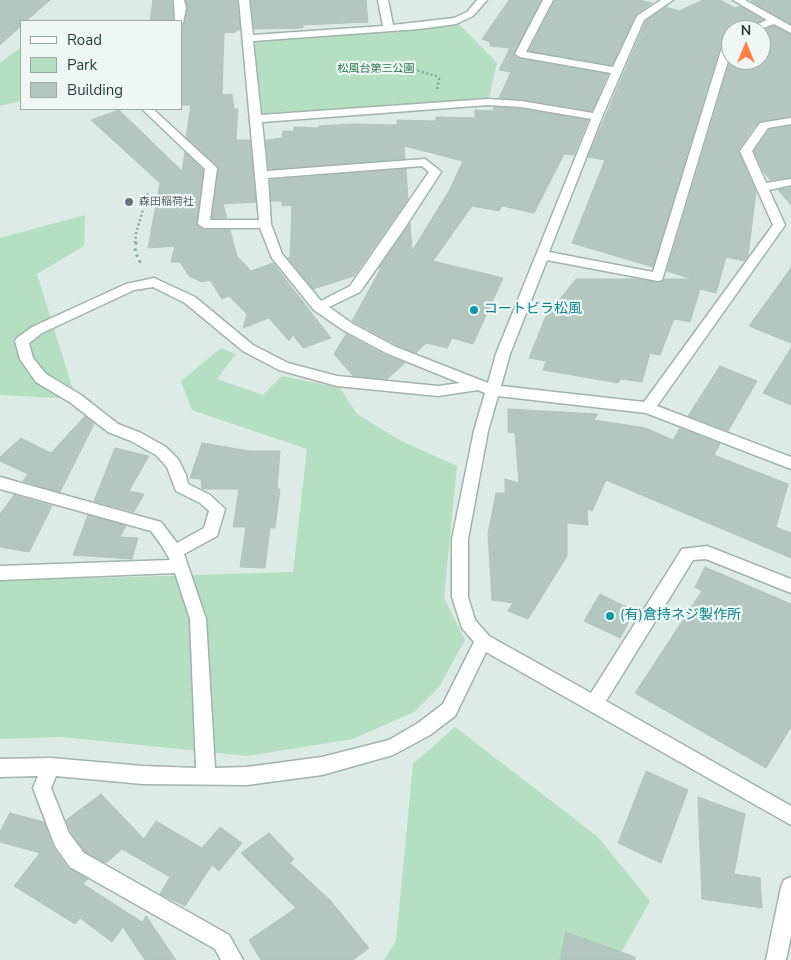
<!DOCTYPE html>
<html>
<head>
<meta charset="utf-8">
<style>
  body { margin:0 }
  #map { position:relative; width:791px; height:960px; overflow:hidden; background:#ddebe6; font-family:"Nunito Sans",sans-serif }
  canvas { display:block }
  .legend { position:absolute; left:20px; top:20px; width:162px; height:90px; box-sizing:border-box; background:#eef7f3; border:1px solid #9aaca7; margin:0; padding:6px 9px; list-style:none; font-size:15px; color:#1d3c35 }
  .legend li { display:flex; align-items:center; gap:10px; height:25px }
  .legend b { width:25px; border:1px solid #9aaca7 }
  .north { position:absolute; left:721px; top:20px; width:50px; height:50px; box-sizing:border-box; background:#eef7f3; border:1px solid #9aaca7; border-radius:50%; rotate:0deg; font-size:14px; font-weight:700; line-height:20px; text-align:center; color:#1d3c35 }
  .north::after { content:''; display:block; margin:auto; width:18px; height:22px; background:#ff7d47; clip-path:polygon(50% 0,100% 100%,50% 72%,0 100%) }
</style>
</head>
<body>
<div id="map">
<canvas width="791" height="960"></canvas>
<ul class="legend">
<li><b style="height:6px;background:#fff"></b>Road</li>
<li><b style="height:14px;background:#b4dfc1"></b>Park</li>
<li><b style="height:14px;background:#b3c6bf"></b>Building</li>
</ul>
<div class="north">N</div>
</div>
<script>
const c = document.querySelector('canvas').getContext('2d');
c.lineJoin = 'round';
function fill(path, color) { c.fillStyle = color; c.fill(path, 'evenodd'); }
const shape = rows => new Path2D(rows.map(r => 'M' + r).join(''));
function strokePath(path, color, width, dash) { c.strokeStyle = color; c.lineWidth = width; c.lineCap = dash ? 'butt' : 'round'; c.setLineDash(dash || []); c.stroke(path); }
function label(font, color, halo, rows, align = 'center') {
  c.font = font + ' "Nunito Sans","Noto Sans JP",sans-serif'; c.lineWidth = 4.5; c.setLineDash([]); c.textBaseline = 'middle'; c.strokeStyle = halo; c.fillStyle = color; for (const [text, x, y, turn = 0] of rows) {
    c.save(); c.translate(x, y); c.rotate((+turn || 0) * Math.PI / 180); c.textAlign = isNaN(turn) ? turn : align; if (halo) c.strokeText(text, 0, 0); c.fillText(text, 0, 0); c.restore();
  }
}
fill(shape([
  [456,21,497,63,488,102,256,119,253,40],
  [21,47,21,101,0,106,0,63],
  [85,215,84,246,37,274,76,399,0,395,0,238],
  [221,348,236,354,217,379,263,395,282,376,340,388,357,414,401,441,457,466,444,598,465,640,439,687,414,712,353,739,247,756,62,737,0,739,0,581,293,572,307,449,192,410,181,381],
  [455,727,598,837,650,901,617,960,384,960,396,941,413,764]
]), '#b4dfc1');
const building = shape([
  [0,0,50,0,26,21,21,21,21,26,0,45,0,0],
  [153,0,172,0,173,21,150,21,153,0],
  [186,0,237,0,240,30,236,30,236,32,224,33,222,95,232,94,234,109,238,109,236,140,250,140,256,202,223,204,227,218,212,218,218,167,186,137,191,105,181,105,181,24,185,23,188,8,186,0],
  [251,0,366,0,368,22,303,25,303,28,254,29,251,0],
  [509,0,541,0,514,56,520,59,608,74,592,111,521,99,499,98,511,72,499,70,510,48,490,46,490,42,482,39,509,0],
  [555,0,640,0,652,3,635,15,612,65,529,51,555,0],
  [703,0,720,0,735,8,740,6,763,20,742,30,731,30,731,36,721,43,653,267,572,243,605,160,588,157,646,21,666,7,679,11,703,0],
  [755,0,791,0,791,24,751,1,755,0],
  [774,26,791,35,791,116,758,122,738,150,756,192,748,256,744,261,726,257,716,293,700,289,690,322,674,319,660,355,650,353,642,382,621,379,618,383,543,370,546,361,529,358,546,316,576,279,638,279,658,283,664,279,692,279,667,271,731,58,731,60,761,60,761,31,774,26],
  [494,107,521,109,588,120,574,155,564,154,534,213,502,206,499,211,472,206,433,261,503,278,473,344,452,338,447,348,426,343,416,353,397,345,352,321,381,268,378,269,410,223,412,251,449,191,463,161,404,146,405,159,269,169,266,140,282,138,283,131,294,131,294,127,319,128,319,126,353,124,397,125,397,120,436,121,436,117,475,118,475,110,493,111,494,107],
  [119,110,182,171,185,152,203,170,197,226,204,230,230,230,237,256,251,271,273,263,331,338,303,348,293,335,289,341,269,318,243,328,247,314,229,296,222,299,210,280,202,282,189,276,180,262,171,262,175,246,148,248,160,183,91,120,119,110],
  [791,126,791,177,770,180,763,171,754,151,769,130,791,126],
  [406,169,408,199,354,276,313,289,288,258,290,257,292,205,282,206,282,201,271,201,270,180,406,169],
  [791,187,791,205,778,190,791,187],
  [791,268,791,343,749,326,791,268],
  [346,334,385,355,405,363,387,379,353,376,334,354,346,334],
  [791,348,791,405,763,393,791,348],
  [720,366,757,381,728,431,688,416,720,366],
  [508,409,598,414,594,420,646,428,673,440,680,428,720,444,714,455,788,484,776,527,791,533,791,558,606,480,592,511,587,509,588,525,567,523,567,556,528,619,508,611,513,603,492,600,488,534,496,493,505,493,505,479,519,483,515,433,508,432,508,409],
  [85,416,94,424,60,492,23,481,28,474,0,461,0,457,21,438,51,453,85,416],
  [202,443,250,451,280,451,277,489,280,489,275,528,270,528,265,568,240,567,246,527,233,527,239,489,202,489,201,479,190,478,202,443],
  [115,448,149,456,129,491,144,494,134,512,94,501,115,448],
  [14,495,52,506,29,552,0,547,0,514,14,495],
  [88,515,126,526,120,537,138,538,132,559,73,555,88,515],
  [705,567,791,604,791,727,766,768,635,693,702,591,695,587,705,567],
  [600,594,635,611,620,638,584,621,600,594],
  [646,771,688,790,661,863,618,843,646,771],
  [101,794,144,839,156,821,202,848,220,827,242,843,219,871,212,865,185,906,160,894,170,877,122,849,106,863,85,852,71,832,66,820,101,794],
  [698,797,745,814,734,874,760,878,762,908,702,899,698,797],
  [10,813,44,822,53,847,68,868,88,879,83,884,142,922,146,916,176,960,145,960,123,927,112,942,80,918,75,924,14,886,40,853,0,842,0,832,10,813],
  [269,833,294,859,290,863,330,900,369,948,353,960,261,960,249,940,296,908,241,853,269,833],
  [566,932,635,957,635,960,560,960,566,932]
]);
fill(building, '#b3c6bf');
strokePath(building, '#afc5bd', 1);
const minor = shape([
  [174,0,184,0,186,8,183,23,175,21,174,0],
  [239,0,249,0,253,35,383,26,378,0,388,0,393,25,454,18,467,12,477,0,487,0,473,16,456,24,419,29,253,41,261,115,488,99,521,101,593,113,611,73,520,57,515,54,543,0,553,0,526,52,613,67,637,16,661,0,673,0,644,20,602,117,549,252,653,272,723,44,731,38,731,51,662,280,658,281,547,260,510,354,501,386,644,402,773,225,740,151,760,123,791,118,791,124,768,128,752,151,766,183,791,179,791,185,769,190,785,225,657,406,791,457,791,469,646,413,498,396,488,431,468,539,468,597,475,620,489,636,591,693,682,549,707,546,791,579,791,593,706,559,693,560,606,701,791,806,791,825,486,652,455,716,430,735,393,755,322,775,247,785,143,784,56,776,51,788,69,833,84,853,229,935,243,960,221,960,215,949,70,867,55,846,33,788,38,776,0,777,0,759,51,758,143,766,196,768,190,619,175,573,0,580,0,566,170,560,162,546,151,531,0,489,0,477,161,522,177,543,204,528,209,511,200,503,176,491,167,467,156,455,131,441,108,432,71,403,36,382,20,359,15,341,17,338,32,327,126,284,154,278,195,297,253,345,288,363,337,376,438,386,460,383,386,353,343,330,314,310,272,258,260,228,204,228,198,224,205,169,142,109,153,109,217,168,210,220,259,220,239,0],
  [488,105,521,107,591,119,496,354,488,383,396,347,353,324,329,307,360,292,406,226,441,172,439,170,425,159,267,171,262,122,488,105],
  [422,166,429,172,350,286,321,301,282,254,271,224,268,178,422,166],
  [153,287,185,303,243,351,279,370,337,386,438,396,478,390,485,393,474,431,452,539,452,597,462,628,474,642,443,704,418,723,389,740,322,757,247,767,215,768,206,619,184,554,217,536,225,509,210,495,188,484,186,475,178,459,166,447,141,433,118,424,81,395,46,374,33,358,29,343,42,333,134,290,153,287],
  [733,0,745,0,791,26,791,33,774,24,758,30,744,30,767,20,733,0],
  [791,877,791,936,786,960,766,960,781,887,784,880,791,877]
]);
strokePath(minor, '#a0b3ad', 3);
strokePath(shape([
  [409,68,436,76,439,79,437,90],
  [135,243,136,233,148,193]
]), '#7ab2a3', 2.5, [2, 2.5]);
strokePath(shape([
  [136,242,135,252,142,266]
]), '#7ab2a3', 3, [2.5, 4]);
fill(minor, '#fff');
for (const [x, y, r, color] of [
  [129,202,5,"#6b7280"],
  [474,310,5,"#0f9aa8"],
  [610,616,5,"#0f9aa8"]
]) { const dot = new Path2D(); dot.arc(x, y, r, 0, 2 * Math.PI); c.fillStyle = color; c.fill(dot); strokePath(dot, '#eef7f3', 2); }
label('11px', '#247648', '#eef7f3', [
  ["松風台第三公園",376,69]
]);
label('11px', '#5b616d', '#eef7f3', [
  ["森田稲荷社",139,202]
], 'left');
label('14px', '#0d838f', '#eef7f3', [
  ["コートビラ松風",484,310],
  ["(有)倉持ネジ製作所",620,616]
], 'left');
</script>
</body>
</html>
